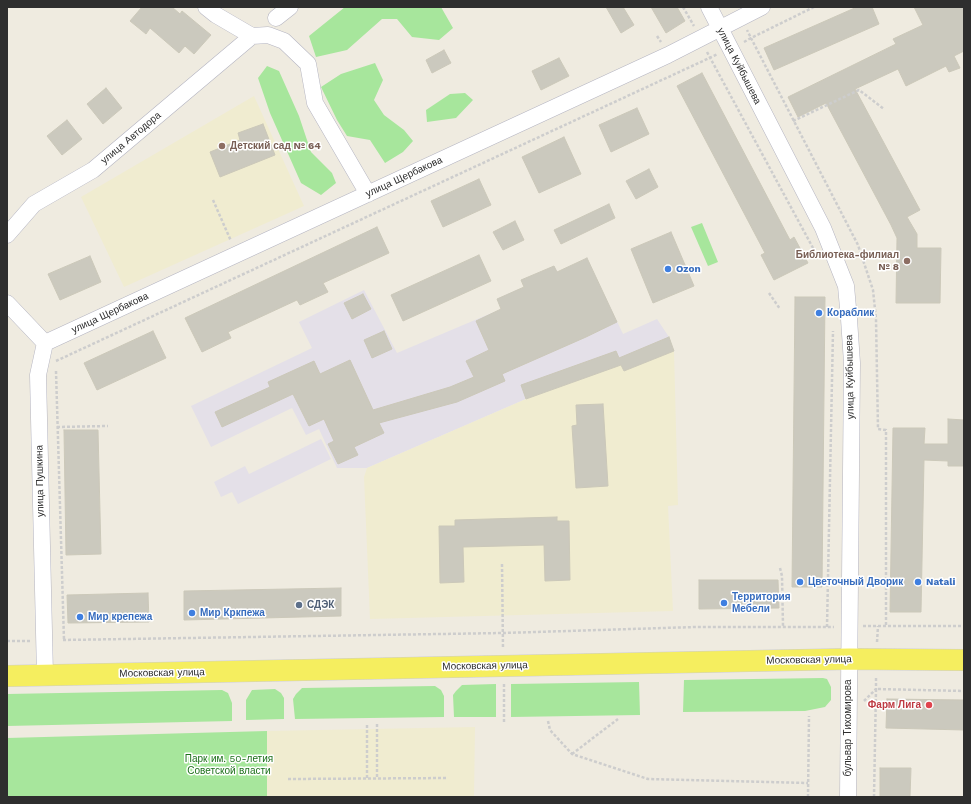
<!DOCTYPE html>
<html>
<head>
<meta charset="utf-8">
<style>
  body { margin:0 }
  #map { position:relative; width:971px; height:804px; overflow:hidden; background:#efebe0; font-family:"Work Sans",sans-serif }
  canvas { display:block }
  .frame { position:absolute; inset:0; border:8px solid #2e2e2e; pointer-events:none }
</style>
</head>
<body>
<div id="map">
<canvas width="971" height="804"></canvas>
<div class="frame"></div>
</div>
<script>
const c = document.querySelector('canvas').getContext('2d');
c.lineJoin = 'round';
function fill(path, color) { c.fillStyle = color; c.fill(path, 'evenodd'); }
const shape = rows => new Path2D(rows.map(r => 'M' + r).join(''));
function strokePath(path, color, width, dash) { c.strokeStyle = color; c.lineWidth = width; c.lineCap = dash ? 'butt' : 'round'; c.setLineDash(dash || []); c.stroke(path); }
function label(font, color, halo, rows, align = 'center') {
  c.font = font + ' "Work Sans",sans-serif'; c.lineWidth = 3; c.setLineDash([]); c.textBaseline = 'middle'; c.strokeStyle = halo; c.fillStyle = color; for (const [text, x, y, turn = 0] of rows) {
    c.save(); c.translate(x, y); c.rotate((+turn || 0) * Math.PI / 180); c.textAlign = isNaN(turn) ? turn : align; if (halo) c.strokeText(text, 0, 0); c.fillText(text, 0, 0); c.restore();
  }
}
fill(shape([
  [587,258,623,334,657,319,669,337,674,351,624,371,621,365,526,399,367,468,337,468,319,429,306,435,292,408,211,447,191,406,312,348,299,322,364,290,397,353,501,309,497,299,516,290,525,288,521,280,554,266,558,272],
  [321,439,331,459,238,504,232,492,221,497,214,482,245,466,249,474]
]), '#e4e0e8');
fill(shape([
  [254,96,304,206,124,287,81,197],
  [674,351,678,505,668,506,673,611,370,619,364,477,367,468,526,399,621,365,624,371],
  [475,727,474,797,267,797,267,731]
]), '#f0ecd0');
fill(shape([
  [345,7,441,7,453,28,439,40,412,37,397,19,382,19,347,50,316,57,309,36],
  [375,63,383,80,374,100,384,115,404,130,413,141,403,152,385,163,370,140,347,136,337,120,321,87,341,74],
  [267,66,279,71,299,116,311,152,332,173,336,183,321,195,301,183,270,113,258,78],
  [465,93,473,100,456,118,427,122,426,110,450,94],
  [702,223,718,262,708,266,691,227],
  [823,678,827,679,831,687,831,700,825,707,805,711,683,712,684,680],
  [639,682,640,715,511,717,511,684],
  [496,684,496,717,454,717,453,695,456,691,462,685],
  [435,686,441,690,444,696,444,717,295,719,293,699,296,694,302,688],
  [275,689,281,693,284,698,284,719,246,720,246,700,252,690],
  [222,690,228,693,232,703,232,721,7,726,7,694],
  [267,731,267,797,7,797,7,738]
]), '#a7e69c');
const building = shape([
  [142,7,172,7,180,14,182,11,211,35,194,54,185,46,179,53,150,28,146,34,130,21,142,7],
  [606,7,623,7,634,25,621,33,606,7],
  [651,7,677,7,685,21,666,33,651,7],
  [857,7,872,7,879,24,774,70,764,48,857,7],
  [914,7,964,7,964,51,954,56,960,68,949,72,946,66,906,86,898,69,855,89,920,210,907,217,917,234,917,248,941,248,940,303,896,303,897,238,891,225,826,103,798,117,788,97,896,44,893,39,923,25,914,7],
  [444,50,451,63,432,73,426,60,444,50],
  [559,58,569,76,541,90,532,71,559,58],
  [702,73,790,240,794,237,808,263,774,280,761,255,765,253,677,86,702,73],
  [106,88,122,108,103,124,87,104,106,88],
  [637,108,649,134,611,152,599,125,637,108],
  [67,120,82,139,62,155,47,136,67,120],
  [263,124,275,155,220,177,210,152,240,140,238,133,263,124],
  [564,137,581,174,539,193,522,157,564,137],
  [649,169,658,187,636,199,626,181,649,169],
  [479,179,491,205,443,227,431,201,479,179],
  [609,204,615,218,561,244,554,230,609,204],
  [515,221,524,240,503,250,493,232,515,221],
  [377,227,389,253,323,283,328,292,300,305,297,300,228,332,231,338,202,352,185,318,377,227],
  [671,232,694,286,653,303,631,249,671,232],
  [479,255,491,281,403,321,391,295,479,255],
  [90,256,101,282,60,300,48,274,90,256],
  [587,258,617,322,586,337,502,374,505,381,457,402,379,423,384,433,354,447,358,455,338,464,328,444,334,441,324,419,309,426,293,394,222,427,215,412,270,387,268,382,314,361,320,374,350,360,373,410,450,387,474,377,466,361,489,350,476,321,501,309,497,299,524,287,521,280,554,266,557,272,587,258],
  [363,294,371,309,352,319,344,303,363,294],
  [795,297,825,297,822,587,792,587,795,297],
  [153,331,166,358,97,390,84,363,153,331],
  [384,331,392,349,372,358,364,340,384,331],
  [669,337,674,351,624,371,621,365,526,399,521,385,616,351,619,358,669,337],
  [603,404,608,486,576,488,572,426,577,425,576,405,603,404],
  [948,419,964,420,964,466,948,466,948,461,924,460,921,612,890,612,893,428,925,428,924,444,948,444,948,419],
  [64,430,98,430,101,554,66,555,64,430],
  [557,517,557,521,569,521,570,580,545,581,544,545,463,547,464,582,440,583,439,526,455,526,455,520,557,517],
  [699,580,778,580,779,608,699,609,699,580],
  [341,588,341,616,184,620,184,591,341,588],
  [148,593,149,622,68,623,67,595,148,593],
  [887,699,964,700,964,730,886,728,887,699],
  [880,768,911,768,910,797,880,797,880,768]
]);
fill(building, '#cbc9be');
strokePath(building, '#cbc8b9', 1);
const minor = shape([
  [206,7,216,15,252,36],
  [709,7,823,228,846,286,849,319,852,363,848,797],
  [276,18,290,7],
  [252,36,268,35,284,41,308,64,315,103,368,194],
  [7,235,34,204,93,170,252,36],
  [7,303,45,343],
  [45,343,668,55,762,7],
  [45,675,38,375,45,343]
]);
const major = shape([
  [7,676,849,659,964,660]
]);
strokePath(minor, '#b4b4c1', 17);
strokePath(major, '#cdcdcd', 22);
strokePath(shape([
  [683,7,694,26],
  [814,7,751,38,858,245,873,290,876,319,878,429,886,430,886,626],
  [657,36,661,42],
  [744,42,751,38,747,30],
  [707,52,813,248],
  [793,121,859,90,884,109],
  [213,200,231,241],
  [769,293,780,309],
  [56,361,718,54],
  [56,371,64,640],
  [57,427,108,426],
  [502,564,503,649],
  [780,568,782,576,783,626],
  [863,626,964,626],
  [827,627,833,331],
  [63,640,503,633,695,627,834,627],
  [7,641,30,641],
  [877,642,878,626],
  [504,684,504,722],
  [864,701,876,689,876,677],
  [548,721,550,730,572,754,648,779,808,783],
  [377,724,377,779],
  [572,754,618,719],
  [367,778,367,724],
  [288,779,448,778],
  [808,797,809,716],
  [874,797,876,689,964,691]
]), '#cdcdcd', 2.5, [3, 2]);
strokePath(minor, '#fff', 16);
strokePath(major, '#f5ee5f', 21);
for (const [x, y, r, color] of [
  [222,146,4,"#8d6e63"],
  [907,261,4,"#8d6e63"],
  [668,269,4,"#3f7fe0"],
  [819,313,4,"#3f7fe0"],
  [800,582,4,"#3f7fe0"],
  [918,582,4,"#3f7fe0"],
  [724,603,4,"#3f7fe0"],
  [299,605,4,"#5c6f8a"],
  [192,613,4,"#3f7fe0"],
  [80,617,4,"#3f7fe0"],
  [929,705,4,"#e0444e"]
]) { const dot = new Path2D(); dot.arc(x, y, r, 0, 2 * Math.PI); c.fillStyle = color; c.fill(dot); strokePath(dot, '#fff', 1.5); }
label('10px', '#2e2e2e', '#fff', [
  ["улица Куйбышева",739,66,63],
  ["улица Автодора",131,138,-40],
  ["улица Щербакова",404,177,-25],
  ["улица Щербакова",110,313,-25],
  ["улица Куйбышева",850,377,-91],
  ["улица Пушкина",40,481,-91],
  ["Московская улица",809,660,-1],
  ["Московская улица",485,666,-1],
  ["Московская улица",162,673,-1],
  ["бульвар Тихомирова",848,728,-90]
]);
label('bold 10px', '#785e54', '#fff', [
  ["Детский сад № 64",230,146],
  ["Библиотека-филиал",899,255,"right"],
  ["№ 8",899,267,"right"]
], 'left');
label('bold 10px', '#366cbe', '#fff', [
  ["Ozon",676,269],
  ["Кораблик",827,313],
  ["Цветочный Дворик",808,582],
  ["Natali",926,582],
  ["Территория",732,597],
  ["Мебели",732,609],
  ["Мир Кркпежа",200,613],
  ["Мир крепежа",88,617]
], 'left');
label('bold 10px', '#4e5e75', '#fff', [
  ["СДЭК",307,605]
], 'left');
label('bold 10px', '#be3a42', '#fff', [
  ["Фарм Лига",921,705]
], 'right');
label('10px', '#1b6f19', '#fff', [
  ["Парк им. 50-летия",229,759],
  ["Советской власти",229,771]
]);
</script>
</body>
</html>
